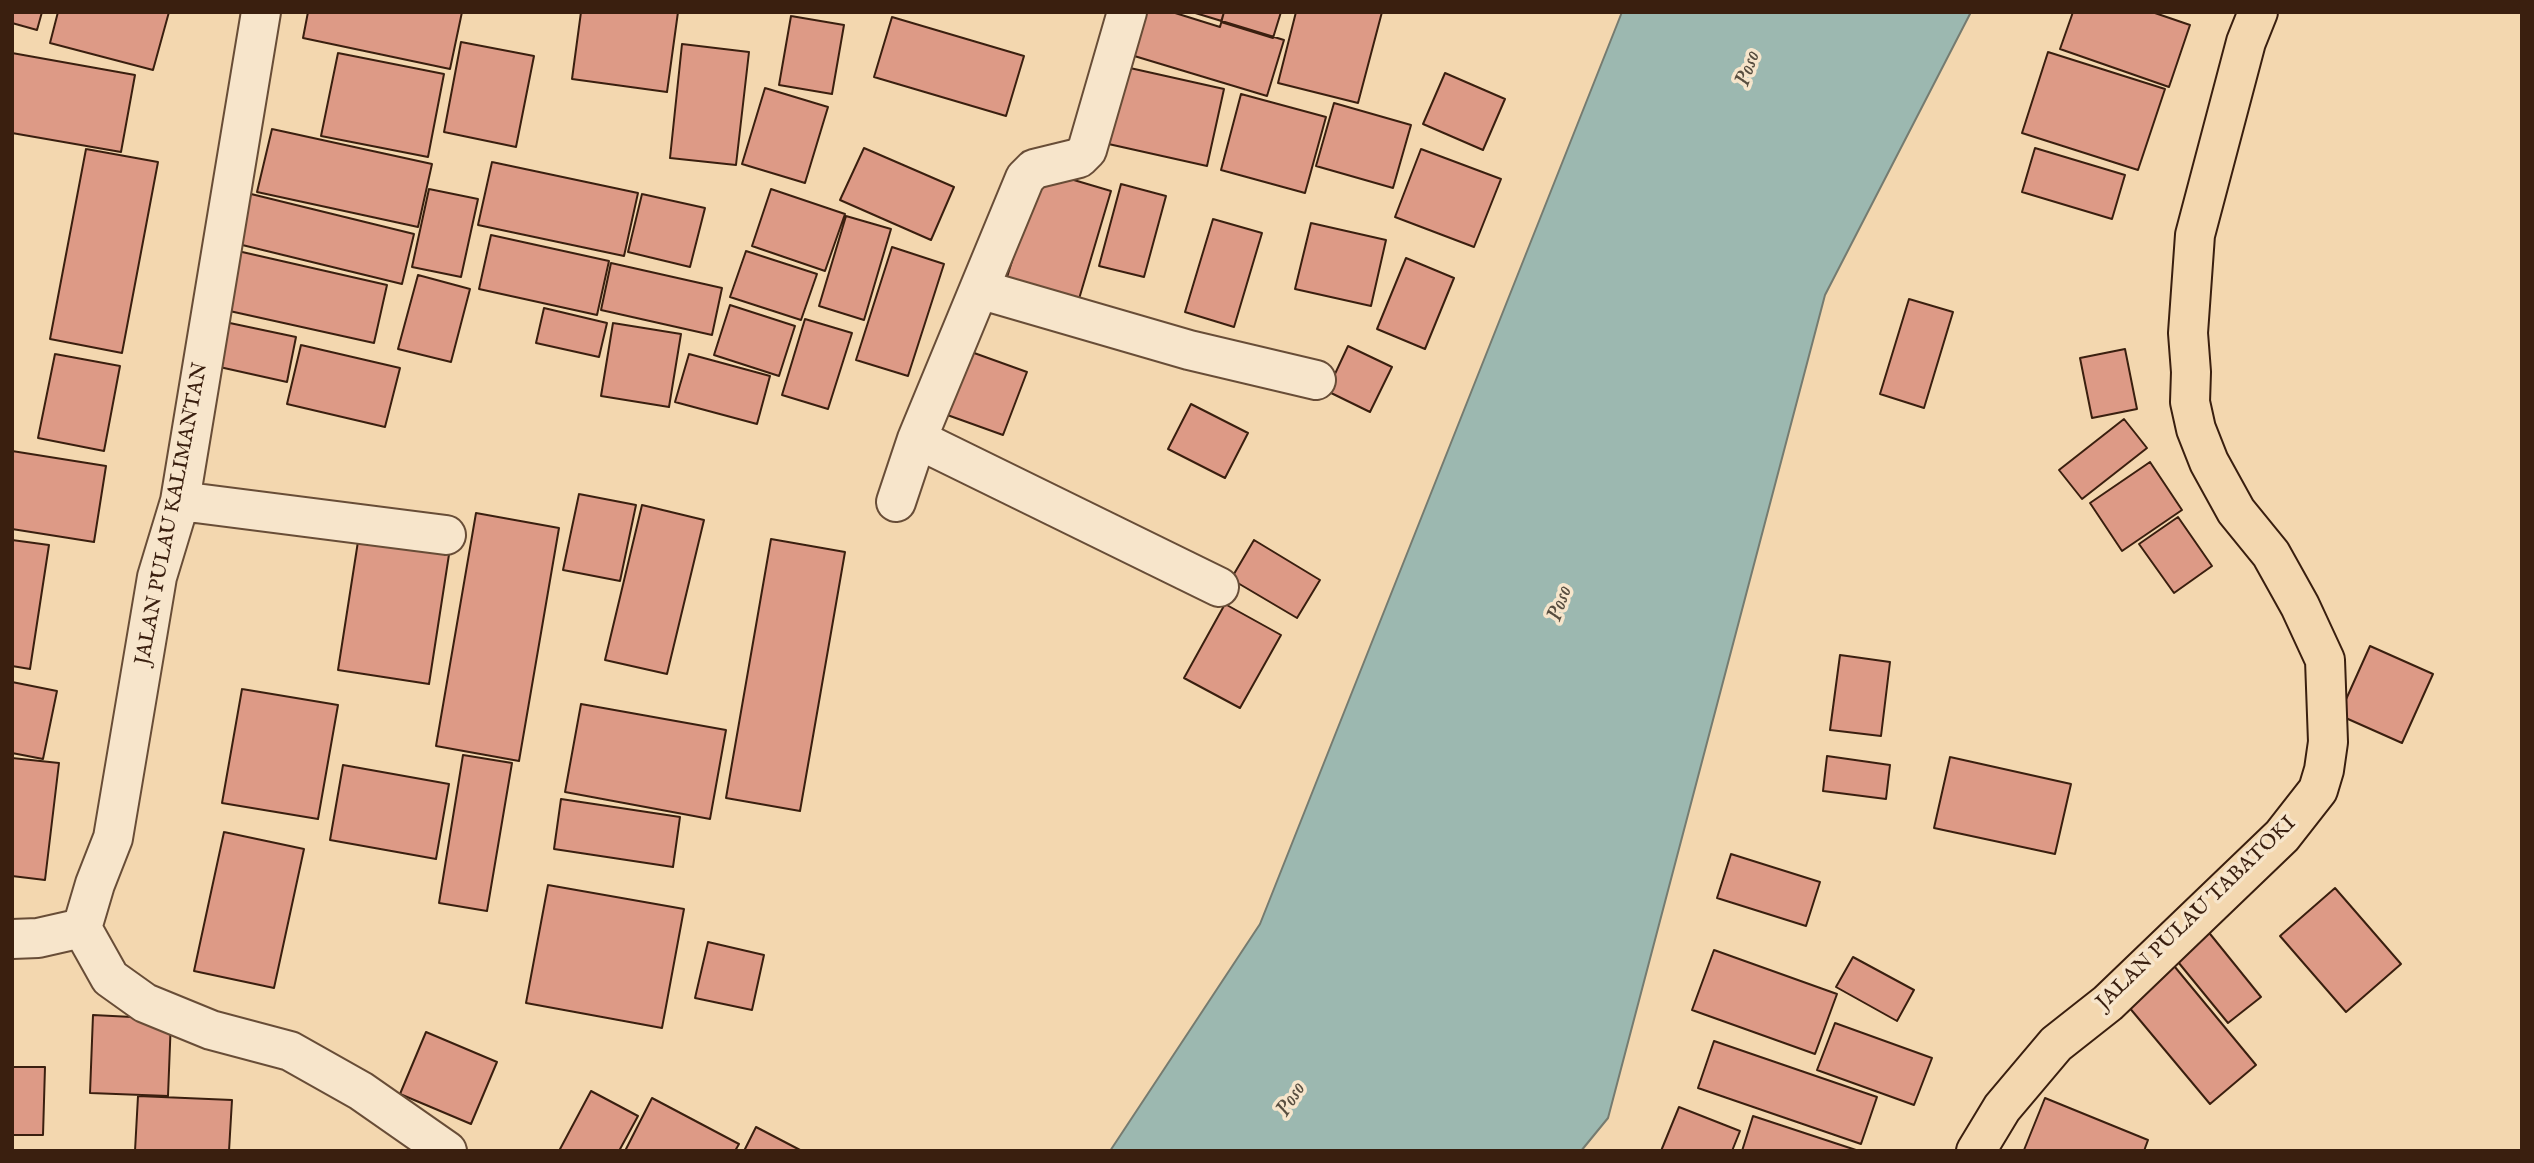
<!DOCTYPE html>
<html>
<head>
<meta charset="utf-8">
<style>
  body { margin:0 }
  #map { position:relative; width:2534px; height:1163px; overflow:hidden; background:#f3d7af; font-family:"IM FELL English",serif }
  canvas { display:block }
  .frame { position:absolute; inset:0; border:14px solid #3a1f0f; pointer-events:none }
</style>
</head>
<body>
<div id="map">
<canvas width="2534" height="1163"></canvas>
<div class="frame"></div>
</div>
<script>
const c = document.querySelector('canvas').getContext('2d');
c.lineJoin = 'round';
function fill(path, color) { c.fillStyle = color; c.fill(path, 'evenodd'); }
const shape = rows => new Path2D(rows.map(r => 'M' + r).join(''));
function strokePath(path, color, width, dash) { c.strokeStyle = color; c.lineWidth = width; c.lineCap = dash ? 'butt' : 'round'; c.setLineDash(dash || []); c.stroke(path); }
function label(font, color, halo, rows, align = 'center') {
  c.font = font + ' "IM FELL English",serif'; c.lineWidth = 7; c.setLineDash([]); c.textBaseline = 'middle'; c.strokeStyle = halo; c.fillStyle = color; for (const [text, x, y, turn = 0] of rows) {
    c.save(); c.translate(x, y); c.rotate((+turn || 0) * Math.PI / 180); c.textAlign = isNaN(turn) ? turn : align; if (halo) c.strokeText(text, 0, 0); c.fillText(text, 0, 0); c.restore();
  }
}
const water = shape([
  [1622,12,1971,12,1825,295,1608,1118,1581,1151,1110,1151,1260,924,1622,12]
]);
fill(water, '#9cb8b0');
strokePath(water, '#757b70', 2);
const building = shape([
  [12,12,42,12,37,30,12,23,12,12],
  [58,12,169,12,153,70,50,43,58,12],
  [308,12,462,12,450,69,303,38,308,12],
  [581,12,678,12,667,92,572,79,581,12],
  [1133,12,1192,12,1284,40,1267,96,1121,52,1133,12],
  [1172,12,1224,12,1220,27,1172,12],
  [1224,12,1281,12,1273,38,1221,22,1224,12],
  [1296,12,1382,12,1358,103,1278,83,1296,12],
  [2073,12,2152,12,2190,25,2169,87,2060,49,2073,12],
  [791,16,844,25,832,94,779,85,791,16],
  [892,17,1024,56,1006,116,874,77,892,17],
  [461,42,534,56,516,147,444,132,461,42],
  [682,44,749,52,736,165,670,158,682,44],
  [2048,52,2165,89,2138,170,2022,133,2048,52],
  [12,53,135,75,121,152,12,133,12,53],
  [338,53,444,74,428,157,321,136,338,53],
  [1121,66,1224,89,1207,166,1104,143,1121,66],
  [1445,73,1505,99,1483,150,1423,124,1445,73],
  [765,88,828,107,805,183,742,164,765,88],
  [1241,94,1326,117,1305,193,1221,170,1241,94],
  [1334,103,1411,125,1393,188,1316,166,1334,103],
  [272,129,432,164,418,227,257,192,272,129],
  [864,148,954,187,931,240,840,200,864,148],
  [2035,148,2125,175,2112,219,2022,192,2035,148],
  [86,149,158,162,122,353,50,339,86,149],
  [1421,149,1501,179,1474,247,1395,217,1421,149],
  [492,162,638,193,624,256,478,225,492,162],
  [1040,170,1111,191,1076,309,1004,287,1040,170],
  [1121,184,1166,196,1144,277,1099,266,1121,184],
  [429,189,478,199,461,277,412,267,429,189],
  [771,189,845,214,825,271,752,246,771,189],
  [247,193,414,234,402,284,234,243,247,193],
  [642,194,705,208,690,267,628,252,642,194],
  [846,216,891,229,864,320,819,306,846,216],
  [1213,219,1262,233,1234,327,1185,312,1213,219],
  [1311,223,1386,240,1371,306,1295,289,1311,223],
  [491,235,609,261,597,315,479,289,491,235],
  [892,247,944,264,908,376,856,360,892,247],
  [229,249,387,285,374,343,216,308,229,249],
  [746,251,817,274,801,320,730,297,746,251],
  [1406,258,1454,278,1425,349,1377,329,1406,258],
  [611,263,722,288,712,335,601,310,611,263],
  [418,275,470,289,451,362,398,349,418,275],
  [1909,299,1953,312,1924,408,1880,394,1909,299],
  [730,305,795,326,779,376,714,355,730,305],
  [544,308,607,323,599,357,536,343,544,308],
  [805,319,852,333,828,409,782,395,805,319],
  [225,322,296,337,287,382,215,366,225,322],
  [613,323,681,334,669,407,601,396,613,323],
  [301,345,400,368,385,427,287,404,301,345],
  [1348,346,1392,367,1370,412,1327,391,1348,346],
  [963,349,1027,372,1003,435,939,412,963,349],
  [2125,349,2137,409,2092,418,2080,358,2125,349],
  [55,354,120,366,104,451,38,438,55,354],
  [689,354,770,376,757,424,675,402,689,354],
  [1191,404,1248,433,1225,478,1168,449,1191,404],
  [2124,419,2147,448,2082,499,2059,470,2124,419],
  [12,451,106,466,94,542,12,529,12,451],
  [2150,462,2182,510,2122,551,2090,503,2150,462],
  [579,494,636,505,620,581,563,570,579,494],
  [642,505,704,520,667,674,605,660,642,505],
  [476,513,559,528,519,761,436,746,476,513],
  [2178,517,2212,566,2174,593,2139,544,2178,517],
  [359,535,450,548,429,684,338,670,359,535],
  [771,539,845,552,800,811,726,798,771,539],
  [12,540,49,545,30,669,12,666,12,540],
  [1254,540,1320,580,1297,618,1231,579,1254,540],
  [1225,604,1281,635,1240,708,1184,678,1225,604],
  [2370,646,2433,674,2402,743,2339,715,2370,646],
  [1840,655,1890,662,1881,736,1830,730,1840,655],
  [12,682,57,691,43,759,12,753,12,682],
  [242,689,338,705,318,819,222,803,242,689],
  [581,704,726,730,710,819,565,792,581,704],
  [463,755,512,763,487,911,439,903,463,755],
  [1827,756,1890,765,1886,799,1823,791,1827,756],
  [1950,757,2071,784,2055,854,1934,828,1950,757],
  [12,758,59,763,45,880,12,876,12,758],
  [343,765,449,784,436,859,330,840,343,765],
  [561,799,680,817,673,867,554,849,561,799],
  [224,832,304,849,274,988,194,971,224,832],
  [1731,854,1820,882,1806,926,1717,898,1731,854],
  [548,885,684,909,662,1028,526,1003,548,885],
  [2335,888,2401,964,2346,1012,2280,936,2335,888],
  [2198,919,2261,997,2228,1023,2165,946,2198,919],
  [708,942,764,955,752,1010,695,998,708,942],
  [1714,950,1837,994,1815,1054,1692,1010,1714,950],
  [1853,957,1914,990,1897,1021,1836,987,1853,957],
  [2170,961,2256,1065,2210,1104,2123,1000,2170,961],
  [93,1015,171,1019,168,1096,90,1093,93,1015],
  [1835,1023,1932,1058,1914,1105,1817,1070,1835,1023],
  [426,1032,497,1062,471,1124,400,1094,426,1032],
  [1714,1041,1877,1097,1861,1144,1698,1088,1714,1041],
  [12,1067,45,1067,43,1135,12,1135,12,1067],
  [591,1091,638,1116,619,1151,559,1151,591,1091],
  [138,1096,232,1100,229,1151,135,1151,138,1096],
  [652,1098,739,1144,735,1151,625,1151,652,1098],
  [2045,1098,2148,1140,2144,1151,2024,1150,2045,1098],
  [1679,1107,1740,1131,1732,1151,1661,1151,1679,1107],
  [1753,1116,1859,1151,1742,1151,1753,1116],
  [756,1127,802,1151,744,1151,756,1127]
]);
fill(building, '#dd9a86');
strokePath(building, '#3a1f0f', 2);
const minor = shape([
  [979,289,1189,350,1316,380],
  [917,439,1219,587],
  [180,501,446,535],
  [896,502,917,439,1025,178,1034,169,1079,158,1087,150,1127,12],
  [82,928,95,884,113,838,157,577,180,501,261,12],
  [82,928,110,978,145,1003,211,1030,290,1051,361,1091,447,1151],
  [12,939,38,938,82,928]
]);
const highway = shape([
  [1976,1151,2002,1108,2056,1044,2108,1003,2282,836,2318,790,2324,770,2328,742,2325,660,2300,606,2271,554,2236,511,2209,462,2196,429,2190,402,2191,372,2188,333,2195,235,2246,42,2258,12]
]);
strokePath(minor, '#684d37', 42);
strokePath(highway, '#3a1f0f', 42);
strokePath(minor, '#f7e5cb', 38);
strokePath(highway, '#f3d7af', 38);
label('21px', '#3a1f0f', '#f7e5cb', [
  ["JALAN PULAU KALIMANTAN",173,514,-79],
  ["JALAN PULAU TABATOKI",2197,914,-44]
]);
label('italic 23px', '#574d3f', '#f7e5cb', [
  ["Poso",1749,69,-71],
  ["Poso",1561,604,-71],
  ["Poso",1292,1100,-58]
]);
</script>
</body>
</html>
